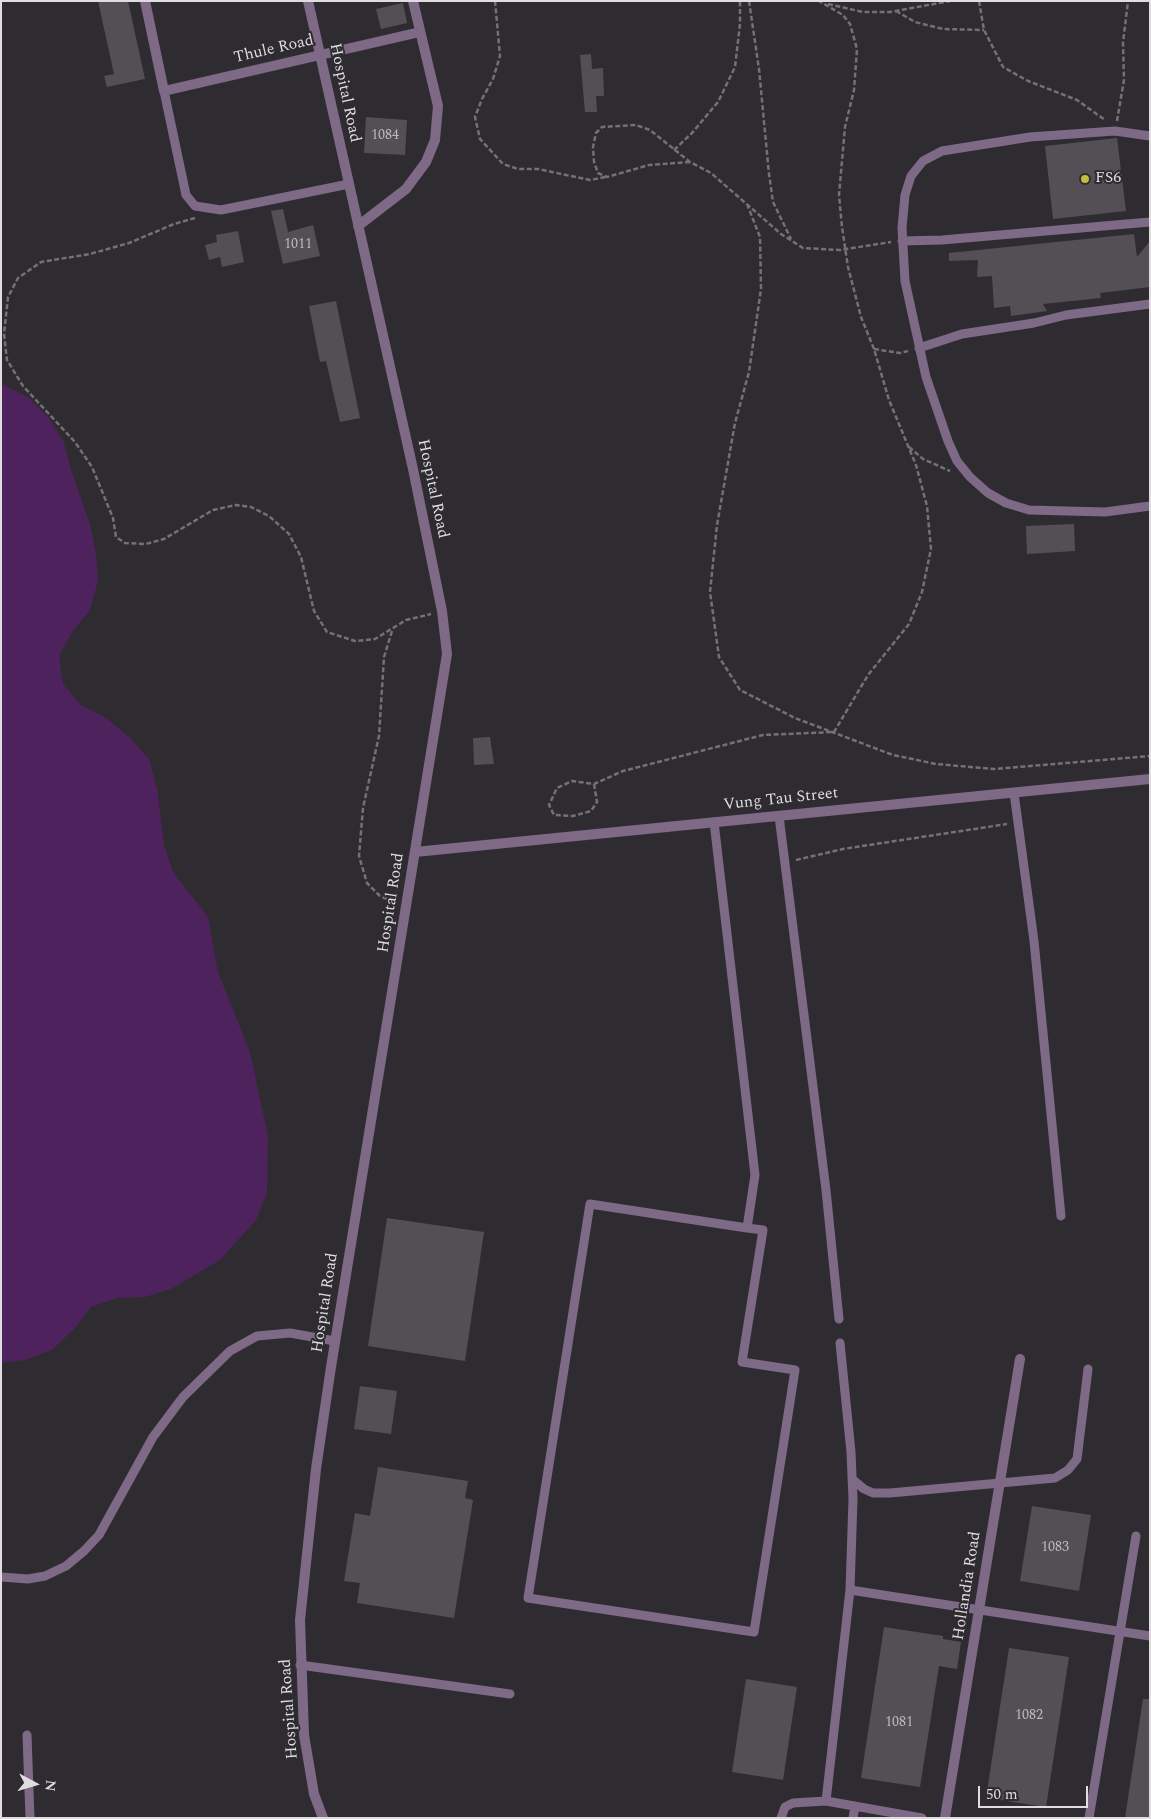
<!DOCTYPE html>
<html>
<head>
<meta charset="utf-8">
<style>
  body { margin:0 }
  #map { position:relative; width:1151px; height:1819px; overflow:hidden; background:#2f2c31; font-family:Spectral,serif }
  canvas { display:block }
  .frame { position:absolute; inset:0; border:2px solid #dfdde0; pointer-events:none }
  .north { position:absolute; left:10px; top:1759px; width:50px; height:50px; -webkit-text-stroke:4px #2f2c31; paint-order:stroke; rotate:96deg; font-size:14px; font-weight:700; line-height:20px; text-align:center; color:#dfdde0 }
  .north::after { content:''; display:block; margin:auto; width:18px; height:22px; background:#dfdde0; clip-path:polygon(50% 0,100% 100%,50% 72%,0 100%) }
  .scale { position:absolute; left:978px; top:1786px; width:110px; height:22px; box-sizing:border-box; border:2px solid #dfdde0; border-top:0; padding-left:6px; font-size:15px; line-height:18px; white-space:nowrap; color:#dfdde0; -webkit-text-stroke:4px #2f2c31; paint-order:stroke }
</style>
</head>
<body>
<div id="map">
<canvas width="1151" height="1819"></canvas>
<div class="frame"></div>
<div class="north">N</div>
<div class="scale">50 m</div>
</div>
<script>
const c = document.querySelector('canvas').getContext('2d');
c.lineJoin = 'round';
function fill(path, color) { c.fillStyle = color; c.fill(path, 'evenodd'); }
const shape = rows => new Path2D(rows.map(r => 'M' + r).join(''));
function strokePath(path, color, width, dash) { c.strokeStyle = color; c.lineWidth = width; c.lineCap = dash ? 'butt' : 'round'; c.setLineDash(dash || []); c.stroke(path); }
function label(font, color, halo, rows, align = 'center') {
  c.font = font + ' Spectral,serif'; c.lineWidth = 4; c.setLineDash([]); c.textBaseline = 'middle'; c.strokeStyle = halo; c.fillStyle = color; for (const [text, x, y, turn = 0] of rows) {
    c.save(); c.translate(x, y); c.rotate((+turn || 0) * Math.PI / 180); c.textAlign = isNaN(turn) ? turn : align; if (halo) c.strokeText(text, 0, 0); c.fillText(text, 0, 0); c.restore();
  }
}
fill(shape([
  [1,384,28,397,48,417,64,442,71,470,90,524,96,554,98,581,90,610,73,631,59,655,63,684,81,705,106,718,129,737,149,759,157,788,164,845,173,872,208,917,218,972,250,1052,268,1136,267,1193,256,1220,220,1260,171,1289,145,1297,117,1298,91,1307,75,1328,52,1350,25,1360,1,1363]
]), '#4d225d');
fill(shape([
  [98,1,128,1,145,79,107,87,104,76,114,74],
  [403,3,407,23,381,29,376,9],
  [591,54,592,69,603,68,604,96,596,96,597,112,585,112,580,55],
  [366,117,407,120,405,155,364,153],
  [1117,138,1126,211,1053,219,1045,146],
  [283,209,288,232,313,225,320,256,283,264,271,211],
  [238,231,244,262,222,267,220,257,209,260,205,245,217,242,216,235],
  [1134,234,1137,257,1150,241,1150,287,1100,293,1101,298,1043,304,1047,311,1011,316,1010,306,994,308,992,276,977,277,978,260,949,261,949,253],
  [336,301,360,418,340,422,326,361,320,362,309,306],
  [1074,524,1075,551,1027,554,1026,526],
  [490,737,494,764,474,765,473,738],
  [387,1218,484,1232,465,1361,368,1346],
  [360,1386,397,1391,391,1434,354,1429],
  [378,1467,468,1481,465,1498,473,1500,454,1618,357,1603,360,1583,344,1581,355,1513,370,1516],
  [1032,1506,1091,1515,1079,1591,1020,1581],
  [884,1627,943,1636,943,1639,961,1642,957,1669,939,1666,920,1787,861,1778],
  [1009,1648,1069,1657,1046,1807,986,1798],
  [746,1679,797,1687,783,1780,732,1772],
  [1143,1699,1150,1699,1150,1818,1125,1818]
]), '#534f55');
strokePath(shape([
  [495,1,500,56,493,79,482,99,475,117,480,139,503,164,518,169,538,169,590,180,605,177],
  [749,1,759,69,769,174,773,202,791,239],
  [979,1,984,30,1003,67,1028,81,1077,100,1105,120],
  [828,4,863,12,890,12,950,1],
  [896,11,915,22,943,29,984,30],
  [1117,121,1124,80,1123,43,1128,1],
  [674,150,692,133,718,102,735,67,740,24,740,1],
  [690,162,649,165,607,177,598,173,594,162,593,147,596,133,602,127,636,125,650,130,690,162,711,173,781,234,803,248,840,250,891,242],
  [747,204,760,237,761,289,749,372,735,423,717,525,710,592,719,657,740,690,795,718,893,755,936,764,994,769,1150,756],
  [195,218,174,224,129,243,90,254,41,262,18,278,8,297,4,334,7,360,23,386,75,442,92,467,113,518,116,537,125,543,146,544,164,539,213,510,236,505,251,507,269,516,289,534,301,557,314,611,327,632,355,641,375,639,406,620,431,614],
  [874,349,900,353,908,351],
  [909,447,923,459,950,471],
  [392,631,384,657,379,736,363,808,359,856,367,883,380,896,396,903],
  [594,784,597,802,591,811,573,816,554,815,549,805,557,788,572,781,594,784,623,771,763,735,834,732,868,675,909,624,922,592,931,549,927,506,916,465,889,400,874,349,861,317,848,267,842,227,839,195,845,127,854,90,857,49,850,24,843,15,819,1],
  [796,860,843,849,1007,824]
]), '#747175', 2.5, [5, 2.5]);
strokePath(shape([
  [164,91,186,195,195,206,221,210,349,184],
  [1150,136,1115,131,1030,137,942,151,923,161,911,176,905,195,902,228,905,281,926,377,948,441,957,461,970,477,988,493,1006,503,1029,510,1105,512,1150,506],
  [902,241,942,240,1150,222],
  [919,348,962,334,1034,323,1066,315,1150,304],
  [1014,793,1034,941,1061,1216],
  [779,816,826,1190,839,1319],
  [714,822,755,1175,747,1228,590,1204,528,1598,754,1632,795,1370,742,1362,763,1230,747,1228],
  [840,1343,851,1452,853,1499,850,1590],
  [852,1479,864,1489,873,1493,890,1493,1055,1478,1068,1470,1077,1459,1088,1369],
  [1,1577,28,1579,45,1576,66,1566,84,1551,99,1535,153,1437,183,1397,230,1351,257,1336,290,1333,335,1341],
  [300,1665,510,1694],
  [27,1735,30,1818],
  [781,1818,785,1807,793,1803,826,1801],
  [853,1818,855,1806],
  [922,1818,826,1801,850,1590,1150,1636],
  [1089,1818,1136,1536]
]), '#7e6a87', 9);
strokePath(shape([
  [145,1,164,91,420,32],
  [308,1,413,469,442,611,447,654,331,1367,316,1469,300,1620,304,1735,314,1794,323,1818],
  [358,226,406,189,426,162,435,140,438,106,413,1],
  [415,852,1150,779],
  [945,1818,1020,1359]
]), '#7e6a87', 10);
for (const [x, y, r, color] of [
  [1085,179,5,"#c4bc3d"]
]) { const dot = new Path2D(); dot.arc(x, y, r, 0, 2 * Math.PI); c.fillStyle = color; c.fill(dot); strokePath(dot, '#2f2c31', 2); }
label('14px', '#bcbabd', null, [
  ["1084",385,136],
  ["1011",298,245],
  ["1083",1055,1548],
  ["1082",1029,1716],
  ["1081",899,1723]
]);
label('16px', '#dfdde0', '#2f2c31', [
  ["Thule Road",274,50,-13],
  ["Hospital Road",344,93,78],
  ["Hospital Road",432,489,78],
  ["Vung Tau Street",781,800,-6],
  ["Hospital Road",392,903,-81],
  ["Hospital Road",326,1303,-81],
  ["Hollandia Road",968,1586,-81],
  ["Hospital Road",290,1709,-94]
]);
label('16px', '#dfdde0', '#2f2c31', [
  ["FS6",1095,179]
], 'left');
</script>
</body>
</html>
